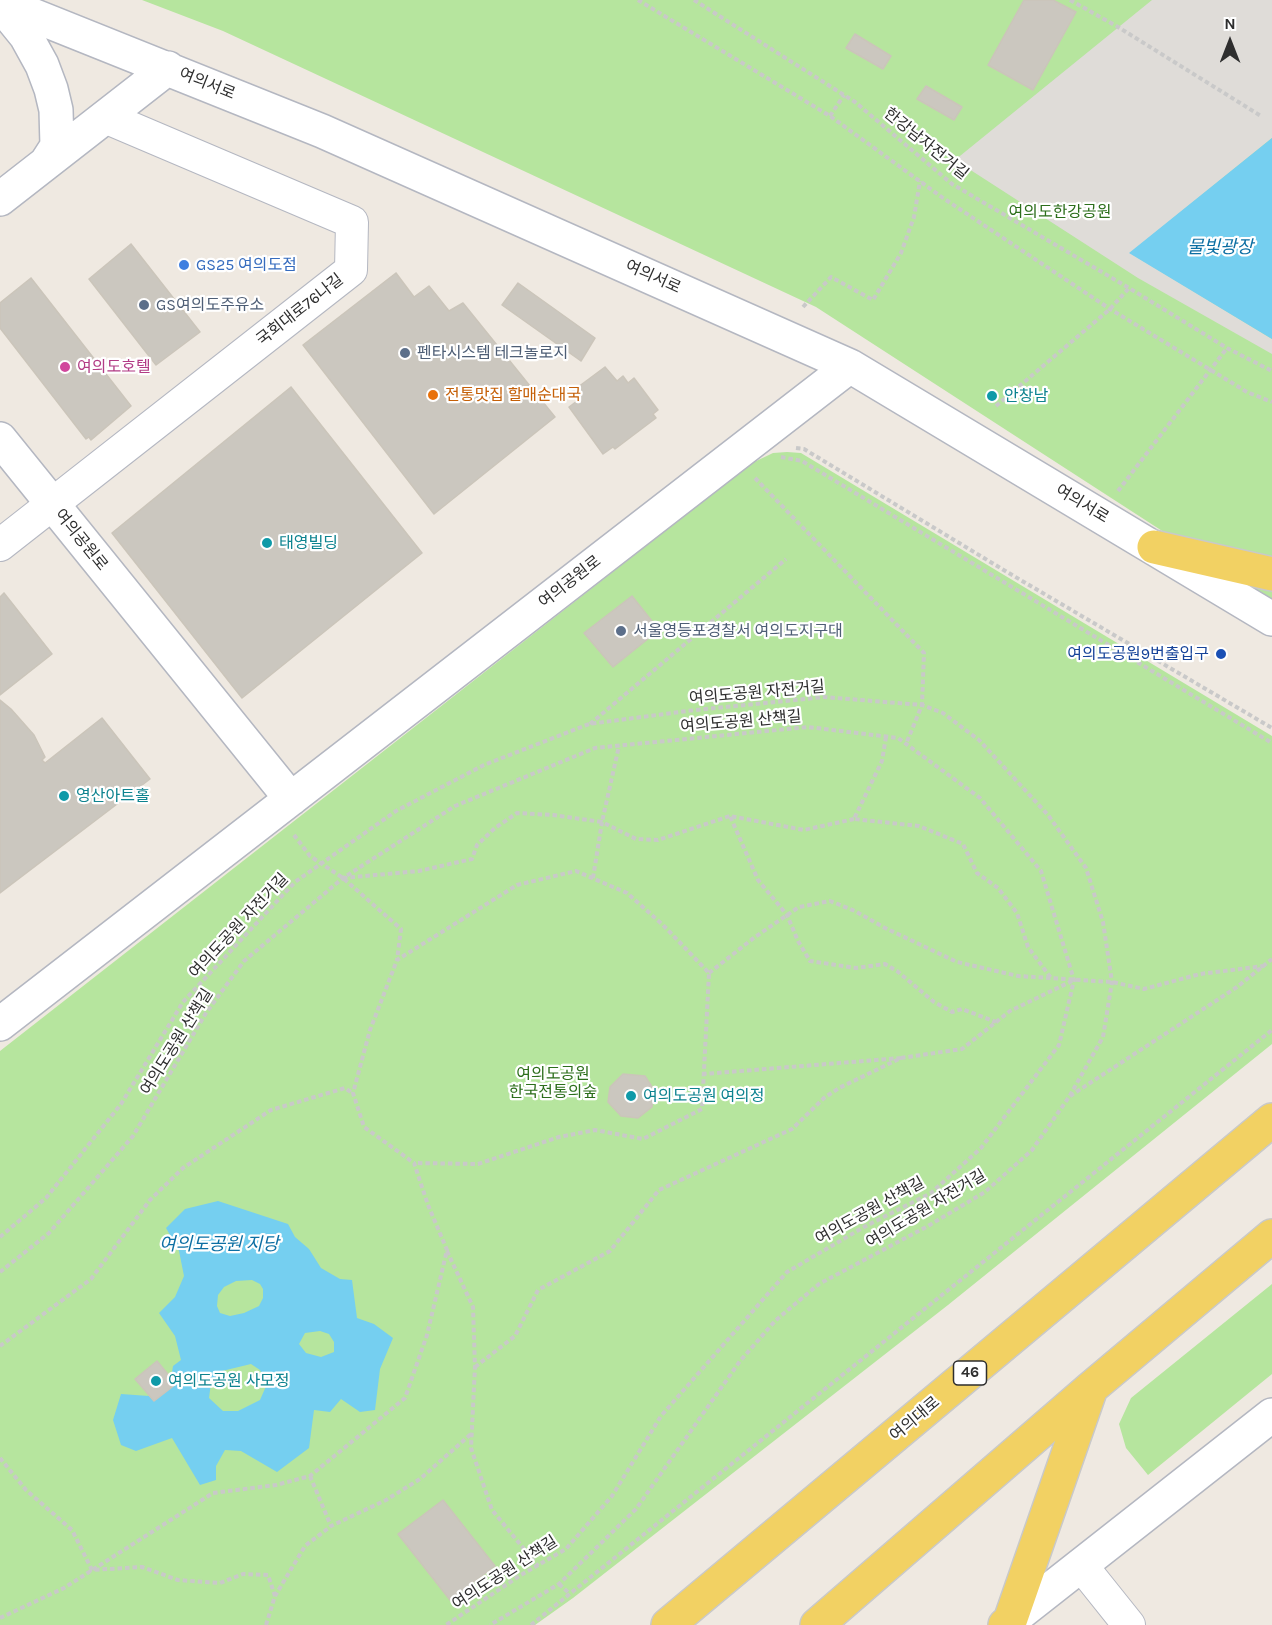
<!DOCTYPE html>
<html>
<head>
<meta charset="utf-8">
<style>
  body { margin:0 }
  #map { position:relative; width:1272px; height:1625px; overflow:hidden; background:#efe9e1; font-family:Karla,sans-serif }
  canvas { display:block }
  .north { position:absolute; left:1200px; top:12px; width:60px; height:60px; -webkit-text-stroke:4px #fff; paint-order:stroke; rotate:0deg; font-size:16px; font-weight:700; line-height:24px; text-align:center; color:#2e2e2e }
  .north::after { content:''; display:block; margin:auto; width:21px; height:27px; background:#2e2e2e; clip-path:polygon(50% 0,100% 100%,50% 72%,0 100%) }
</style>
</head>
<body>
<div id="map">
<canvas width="1272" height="1625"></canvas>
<div class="north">N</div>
</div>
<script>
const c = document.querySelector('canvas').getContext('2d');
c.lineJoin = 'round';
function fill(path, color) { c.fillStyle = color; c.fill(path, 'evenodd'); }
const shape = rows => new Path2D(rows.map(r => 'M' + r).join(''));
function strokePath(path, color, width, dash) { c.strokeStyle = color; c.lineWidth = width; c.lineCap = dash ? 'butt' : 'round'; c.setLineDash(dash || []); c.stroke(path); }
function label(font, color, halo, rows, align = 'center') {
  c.font = font + ' Karla,"Noto Sans KR",sans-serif'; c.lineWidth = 4.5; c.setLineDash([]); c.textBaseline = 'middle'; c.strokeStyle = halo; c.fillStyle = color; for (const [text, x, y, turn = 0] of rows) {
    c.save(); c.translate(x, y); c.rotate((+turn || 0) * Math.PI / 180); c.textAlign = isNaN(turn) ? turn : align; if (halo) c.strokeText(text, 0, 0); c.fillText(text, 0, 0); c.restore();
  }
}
fill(shape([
  [142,0,1272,0,1272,602,816,307,223,31],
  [787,452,801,453,1272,736,1272,1044,948,1305,573,1598,535,1625,0,1625,0,1051,752,463,773,453],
  [1272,1284,1272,1374,1148,1475,1126,1448,1119,1424,1131,1398]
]), '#b6e59e');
fill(shape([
  [1152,0,1272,0,1272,138,1130,253,1272,339,1272,354,1138,278,955,160]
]), '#dfdcd8');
fill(shape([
  [1272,138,1272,339,1129,253],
  [218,1201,288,1224,295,1237,309,1249,321,1268,340,1279,352,1280,357,1318,374,1324,393,1338,380,1369,375,1410,360,1412,341,1399,330,1412,314,1410,309,1448,277,1472,241,1451,225,1450,216,1466,216,1480,200,1485,172,1438,136,1451,121,1445,113,1420,121,1394,149,1396,154,1401,175,1384,171,1378,173,1366,181,1360,175,1336,159,1313,175,1297,184,1276,179,1251,166,1228,185,1209],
  [252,1280,260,1284,263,1289,263,1298,259,1306,244,1313,230,1316,220,1313,217,1306,218,1295,224,1287,236,1281],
  [320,1331,329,1334,334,1342,334,1352,321,1357,306,1353,299,1344,305,1333],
  [251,1364,260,1370,267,1384,260,1400,238,1411,223,1411,209,1398,211,1383,222,1371]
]), '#75cff0');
const building = shape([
  [1024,0,1053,0,1076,12,1033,90,988,65,1024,0],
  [855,34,891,56,883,69,846,48,855,34],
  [926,86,962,107,954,120,917,99,926,86],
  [131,244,200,332,156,365,89,279,131,244],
  [396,273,414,297,429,286,449,311,463,303,555,417,434,514,303,345,396,273],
  [31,278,131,406,91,440,89,437,86,439,0,328,0,303,31,278],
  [518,283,595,338,581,361,502,305,518,283],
  [605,367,617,381,623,376,628,383,634,378,658,410,653,414,656,418,615,449,613,447,603,454,569,407,577,401,570,393,605,367],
  [291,387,422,553,242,698,112,533,291,387],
  [4,593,52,654,0,695,0,597,4,593],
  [632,596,659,630,613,667,584,633,632,596],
  [0,700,11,709,34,735,45,757,42,760,45,763,102,718,150,779,0,893,0,700],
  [623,1074,645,1076,654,1090,652,1107,638,1118,621,1116,608,1102,610,1087,623,1074],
  [157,1361,176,1384,154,1401,135,1379,157,1361],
  [443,1500,495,1566,450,1600,398,1534,443,1500]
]);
fill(building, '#cbc7bf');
strokePath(building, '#cbc5ba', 1.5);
const street = shape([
  [0,545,351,270,352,222,105,117],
  [1081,1565,1129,1625]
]);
const secondary = shape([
  [0,2,322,131,850,366,1272,619],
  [0,4,26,36,42,65,51,89,56,110,57,146,46,163],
  [0,199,168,68],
  [0,439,291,799],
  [0,1024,850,366],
  [1010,1621,1272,1415]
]);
const primary = shape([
  [1154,547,1272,574],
  [668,1625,1272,1120],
  [817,1625,1091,1388,1272,1236],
  [1005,1625,1010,1621,1090,1391]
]);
strokePath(street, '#b4b7c1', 34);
strokePath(secondary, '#b4b7c1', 36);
strokePath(primary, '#c9c9c9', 36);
strokePath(shape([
  [638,0,830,116,943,198,1110,309,1247,392,1272,402],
  [694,0,855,102,952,184,1129,288,1227,348,1272,371],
  [1070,0,1118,27,1261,116],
  [830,116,844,95],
  [803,307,831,277,873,300,901,253,914,217,920,181],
  [996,406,1110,309,1129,288],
  [796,448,804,449,1007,572,1272,728],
  [781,457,802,461,1272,743],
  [755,478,924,653,922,705,906,744],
  [1118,491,1227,348],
  [590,724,786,559],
  [886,737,882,761,854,819,919,826,963,844,977,873,998,888,1017,913,1028,947,1051,978],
  [854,819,804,830,730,816,758,880,787,915,798,941,810,961,856,968,885,964,897,971,934,1002,952,1012,962,1009,996,1022],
  [294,835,310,856,343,878,401,929,397,960],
  [343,878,419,871,472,859,477,845,495,828,517,813,553,815,602,822,619,746],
  [593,878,602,822,636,839,658,840,730,816],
  [709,973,755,937,799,907,830,901,855,911,883,927,957,962,1018,976,1112,982,1144,989,1200,974,1264,966],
  [901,1058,962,1049,1010,1011,1072,981],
  [1070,1096,1237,987,1272,959],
  [0,1237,46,1198,121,1104,183,1002,295,882,396,811,484,765,589,724,687,711,824,697,922,705,943,713,979,740,1048,815,1086,868,1103,922,1112,982,1103,1037,1069,1097,1032,1150,985,1192,928,1226,819,1284,776,1320,740,1361,636,1509,559,1584,490,1625],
  [447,1251,473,1307,475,1367,471,1448,492,1510,538,1566],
  [0,1272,49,1233,133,1136,206,1013,244,961,343,878,455,806,595,748,808,727,898,738,980,798,1041,871,1074,980,1059,1045,981,1148,931,1193,864,1227,787,1272,661,1416,612,1496,566,1549,521,1575,446,1625],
  [0,1346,91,1279,150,1200,183,1168,271,1110,345,1088,352,1093],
  [475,1367,515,1336,538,1290,610,1251,659,1190,792,1129,824,1098,839,1088,901,1058,704,1074],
  [0,1458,26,1490,72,1530,92,1570,142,1567,178,1580,220,1583,243,1574,268,1575,275,1596],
  [310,1476,331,1526],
  [559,1584,570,1594],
  [0,1618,64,1588,213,1493,276,1485,310,1476,405,1398,427,1335,447,1250,428,1205,414,1163,364,1127,353,1093,370,1030,397,960,517,885,576,871,627,893,663,925,709,973,702,1109,643,1139,595,1130,559,1137,478,1164,414,1163],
  [266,1625,275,1596,305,1546,331,1526,386,1500,420,1479,471,1434],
  [531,1625,1272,1030]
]), '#c9c9c9', 4, [4.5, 3]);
strokePath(street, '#fff', 32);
strokePath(secondary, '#fff', 33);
strokePath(primary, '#f2d163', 33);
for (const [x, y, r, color] of [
  [184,265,6,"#3f7fe0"],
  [144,305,6,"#5c6f8a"],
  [405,353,6,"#5c6f8a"],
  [65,367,6,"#d1479c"],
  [433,395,6,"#e8710a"],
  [992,396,6,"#0f9aa8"],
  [267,543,6,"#0f9aa8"],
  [621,631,6,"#5c6f8a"],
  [1221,654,6,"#1a4fb4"],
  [64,796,6,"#0f9aa8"],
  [631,1096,6,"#0f9aa8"],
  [156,1381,6,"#0f9aa8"]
]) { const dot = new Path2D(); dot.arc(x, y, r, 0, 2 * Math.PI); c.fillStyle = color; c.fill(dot); strokePath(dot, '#fff', 2); }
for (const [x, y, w] of [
  [970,1373,33]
]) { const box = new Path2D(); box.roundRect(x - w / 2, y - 12, w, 24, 4.5); c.fillStyle = '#fff'; c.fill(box); strokePath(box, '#2e2e2e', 1.5); }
label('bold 15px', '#2e2e2e', null, [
  ["46",970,1373]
]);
label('16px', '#2e2e2e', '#fff', [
  ["여의서로",207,84,22],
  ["한강남자전거길",926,144,39],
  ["여의서로",653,277,24],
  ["국회대로76나길",300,310,-38],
  ["여의서로",1082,504,31],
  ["여의공원로",81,540,51],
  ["여의공원로",570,582,-38],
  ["여의도공원 자전거길",757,693,-5],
  ["여의도공원 산책길",741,722,-5],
  ["여의도공원 자전거길",239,926,-47],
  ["여의도공원 산책길",177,1042,-58],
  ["여의도공원 자전거길",926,1209,-31],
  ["여의도공원 산책길",870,1211,-29],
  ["여의대로",915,1419,-40],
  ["여의도공원 산책길",505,1573,-33]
]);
label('16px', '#2c6e1b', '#fff', [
  ["여의도한강공원",1060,212],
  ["여의도공원",553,1074],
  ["한국전통의숲",553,1092]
]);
label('16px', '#366cbe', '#fff', [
  ["GS25 여의도점",196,265]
], 'left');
label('16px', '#4e5e75', '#fff', [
  ["GS여의도주유소",156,305],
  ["펜타시스템 테크놀로지",417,353],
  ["서울영등포경찰서 여의도지구대",633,631]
], 'left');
label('16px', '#b23c85', '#fff', [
  ["여의도호텔",77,367]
], 'left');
label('16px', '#c56008', '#fff', [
  ["전통맛집 할매순대국",445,395]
], 'left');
label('16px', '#0d838f', '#fff', [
  ["안창남",1004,396],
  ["태영빌딩",279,543],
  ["영산아트홀",76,796],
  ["여의도공원 여의정",643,1096],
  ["여의도공원 사모정",168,1381]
], 'left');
label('16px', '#164399', '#fff', [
  ["여의도공원9번출입구",1209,654]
], 'right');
label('italic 18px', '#0d6fa3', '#fff', [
  ["물빛광장",1220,248],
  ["여의도공원 지당",219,1245]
]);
</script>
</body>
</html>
